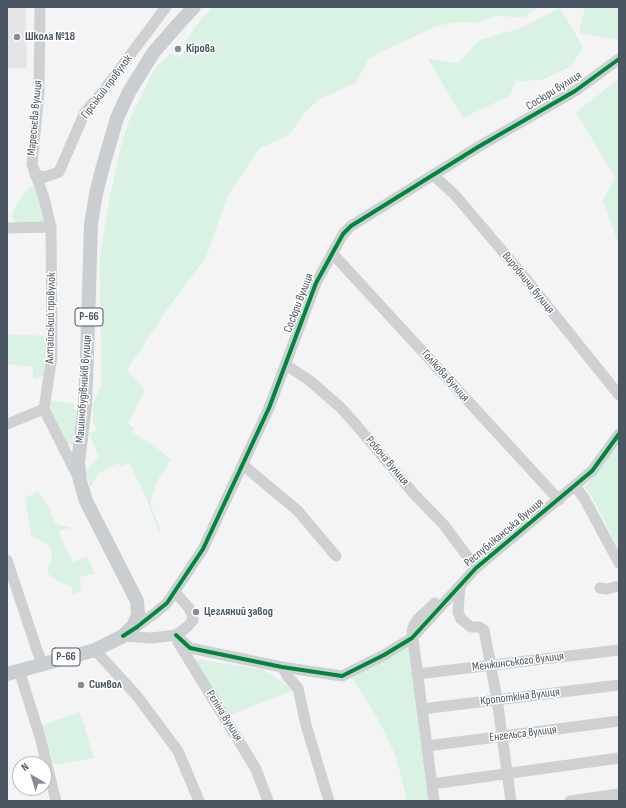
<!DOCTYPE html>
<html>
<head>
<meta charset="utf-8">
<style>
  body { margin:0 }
  #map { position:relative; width:626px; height:808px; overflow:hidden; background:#f4f4f4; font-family:"Sofia Sans Condensed",sans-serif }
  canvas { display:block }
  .frame { position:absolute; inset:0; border:8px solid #4a5661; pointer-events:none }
  .north { position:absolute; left:12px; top:756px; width:40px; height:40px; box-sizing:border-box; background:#fff; border:1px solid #b7bbc0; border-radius:50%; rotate:322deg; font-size:11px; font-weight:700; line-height:16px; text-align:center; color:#4a5661 }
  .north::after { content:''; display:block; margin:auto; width:14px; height:18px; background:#868d94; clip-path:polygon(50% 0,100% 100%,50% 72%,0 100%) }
</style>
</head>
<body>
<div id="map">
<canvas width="626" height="808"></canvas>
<div class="frame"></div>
<div class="north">N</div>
</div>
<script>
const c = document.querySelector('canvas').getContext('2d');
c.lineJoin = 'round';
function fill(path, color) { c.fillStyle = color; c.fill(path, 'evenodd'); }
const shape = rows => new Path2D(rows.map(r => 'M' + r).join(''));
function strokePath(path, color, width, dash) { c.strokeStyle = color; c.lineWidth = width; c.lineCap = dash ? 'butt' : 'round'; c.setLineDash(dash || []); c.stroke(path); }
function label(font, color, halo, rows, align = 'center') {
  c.font = font + ' "Sofia Sans Condensed",sans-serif'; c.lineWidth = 3; c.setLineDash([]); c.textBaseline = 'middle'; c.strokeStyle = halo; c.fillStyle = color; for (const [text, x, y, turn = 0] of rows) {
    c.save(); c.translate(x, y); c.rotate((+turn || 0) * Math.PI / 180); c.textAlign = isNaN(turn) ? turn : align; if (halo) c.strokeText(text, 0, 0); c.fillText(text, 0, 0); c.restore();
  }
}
fill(shape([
  [7,7,26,7,27,68,7,68]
]), '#e6e5e6');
fill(shape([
  [212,7,538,7,524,17,495,16,477,23,457,22,436,26,369,58,356,83,321,98,307,110,289,135,260,148,228,195,206,257,170,305,127,370,145,390,128,423,134,428,132,432,159,450,171,460,157,481,150,503,161,532,159,532,146,497,129,463,121,466,118,463,99,473,90,488,86,471,99,457,89,434,97,430,93,422,93,404,101,387,100,257,109,201,123,138,131,116,155,68,171,53,179,58,188,47,183,45,201,19],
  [585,7,619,7,619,40,579,33],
  [560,8,583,47,571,66,542,80,516,81,509,96,463,118,428,59,458,63,480,40,521,28],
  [619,79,619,245,603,200,615,178,576,112],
  [30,187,34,187,36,192,44,213,45,224,15,223,12,217,12,212,26,190],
  [7,334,47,336,49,344,44,376,33,379,33,367,7,364],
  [47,400,74,404,73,410,77,410,73,443,72,445,67,444,46,407],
  [619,445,619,551,592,497,585,487],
  [38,491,49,506,54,523,71,528,60,530,61,539,73,562,87,556,95,574,80,577,81,590,73,596,71,587,57,580,47,573,52,556,51,547,31,535,25,498],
  [416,641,439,801,407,801,405,791,395,754,379,721,352,677],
  [193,659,262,669,294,690,230,715],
  [80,712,94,758,54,765,42,725]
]), '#d9f2e3');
strokePath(shape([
  [40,7,39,93,32,164,44,198,51,227,52,356,44,409],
  [35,175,45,177,59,172,85,112,104,90,166,7],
  [433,175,455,195,521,273,619,395],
  [7,228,51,227],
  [332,253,559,500],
  [286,365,309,380,340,407,352,420,414,494,444,525,476,568],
  [44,409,77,475],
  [7,424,44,409],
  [243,465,298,511,336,556],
  [575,486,584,498,619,563],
  [7,560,38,653,43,664],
  [460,586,458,612,461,619,471,627,479,627,484,630,497,699,511,801],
  [600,588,607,589,619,586],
  [129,632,154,614,167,603,203,549,269,408,316,283,343,234,351,226,478,147,575,91,619,59],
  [176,635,190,648,282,667,342,676,384,655,412,638,476,568,592,471,619,434],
  [123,636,152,638,176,635,187,627,193,620,192,614,189,608,175,592],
  [178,642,256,769,268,801],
  [95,650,137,696,178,751,199,801],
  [282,667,288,677,298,688,306,725,329,801],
  [19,670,40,737,56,801],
  [417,674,619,650],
  [422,709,619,685],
  [427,746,619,721],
  [432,784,619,758],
  [434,801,412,631,414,625,418,619,435,603],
  [570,801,619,794]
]), '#ced0d2', 11);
strokePath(shape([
  [7,674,95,650,123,636,134,625,138,614,137,601,86,501,80,481,78,463,85,404,87,355,91,224,96,194,103,166,117,118,129,92,153,53,181,21,194,7]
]), '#caced1', 14);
strokePath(shape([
  [176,635,190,648,282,667,342,676,384,655,412,638,476,568,592,471,619,434],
  [123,636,137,627,167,603,203,549,269,408,316,283,343,234,351,226,478,147,575,91,619,59]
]), '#00873e', 4);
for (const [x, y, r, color] of [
  [17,37,4,"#868d94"],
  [178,49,4,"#868d94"],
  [196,612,4,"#868d94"],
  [81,685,4,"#868d94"]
]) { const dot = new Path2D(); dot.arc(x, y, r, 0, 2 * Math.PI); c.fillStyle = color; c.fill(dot); strokePath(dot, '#fff', 1.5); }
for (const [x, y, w] of [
  [89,317,28],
  [66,657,28]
]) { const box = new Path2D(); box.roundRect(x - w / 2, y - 9, w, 18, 3); c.fillStyle = '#fff'; c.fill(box); strokePath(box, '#4a5661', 1); }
label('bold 11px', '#4a5661', null, [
  ["Р-66",89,317],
  ["Р-66",66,657]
]);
label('bold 12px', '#4a5661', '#fff', [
  ["Школа №18",25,37],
  ["Кірова",186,49],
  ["Цегляний завод",204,612],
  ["Символ",89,685]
], 'left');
label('12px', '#4a5661', '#fff', [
  ["Гірський провулок",107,87,-53],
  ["Сосюри вулиця",554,91,-32],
  ["Маресьєва вулиця",35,118,-85],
  ["Виробнича вулиця",528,283,51],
  ["Сосюри вулиця",299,303,-69],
  ["Алтайський провулок",51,318,-89],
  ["Голікова вулиця",445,376,48],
  ["Машинобудівників вулиця",84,389,-86],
  ["Робоча вулиця",387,461,50],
  ["Республіканська вулиця",504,533,-40],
  ["Менжинського вулиця",518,662,-7],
  ["Кропоткіна вулиця",520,697,-7],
  ["Рєпіна вулиця",224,716,58],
  ["Енгельса вулиця",523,734,-7]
]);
</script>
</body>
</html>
